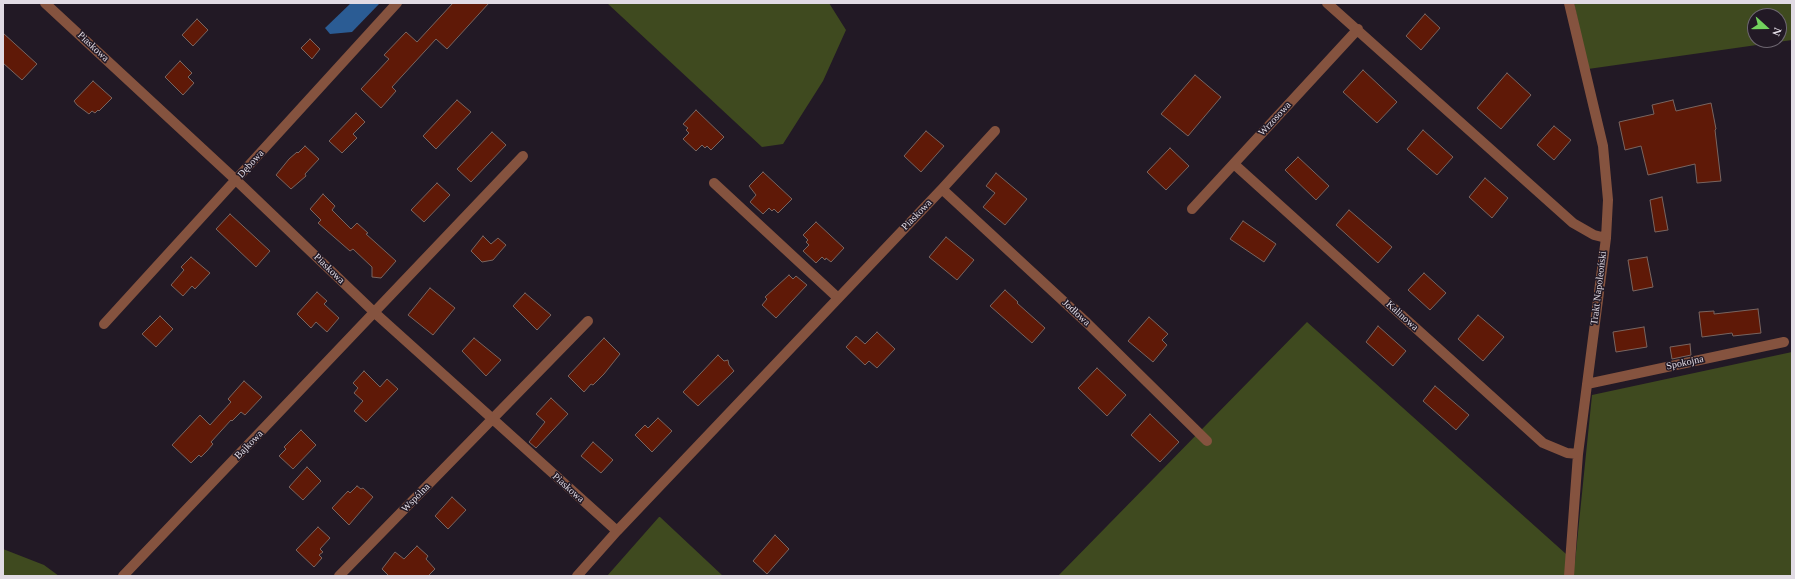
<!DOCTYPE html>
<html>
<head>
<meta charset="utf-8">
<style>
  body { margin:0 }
  #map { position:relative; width:1795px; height:579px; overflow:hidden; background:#221925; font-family:Georgia,serif }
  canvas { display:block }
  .frame { position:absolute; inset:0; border:4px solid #e1dbe4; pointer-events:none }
  .north { position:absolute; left:1747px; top:8px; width:40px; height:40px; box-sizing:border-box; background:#221925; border:1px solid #6e6771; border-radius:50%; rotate:111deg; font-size:11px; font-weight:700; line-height:16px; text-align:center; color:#e1dbe4 }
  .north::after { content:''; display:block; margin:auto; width:14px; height:18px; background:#72d25d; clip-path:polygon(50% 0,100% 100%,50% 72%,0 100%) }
</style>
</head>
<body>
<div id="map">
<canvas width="1795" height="579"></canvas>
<div class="frame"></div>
<div class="north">N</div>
</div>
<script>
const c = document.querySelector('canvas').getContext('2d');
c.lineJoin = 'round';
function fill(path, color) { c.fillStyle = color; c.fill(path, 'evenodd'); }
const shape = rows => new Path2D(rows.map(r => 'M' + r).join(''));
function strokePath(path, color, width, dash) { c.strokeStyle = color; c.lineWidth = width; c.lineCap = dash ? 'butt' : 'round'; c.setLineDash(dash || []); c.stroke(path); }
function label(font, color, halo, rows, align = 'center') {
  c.font = font + ' Georgia,serif'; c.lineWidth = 3; c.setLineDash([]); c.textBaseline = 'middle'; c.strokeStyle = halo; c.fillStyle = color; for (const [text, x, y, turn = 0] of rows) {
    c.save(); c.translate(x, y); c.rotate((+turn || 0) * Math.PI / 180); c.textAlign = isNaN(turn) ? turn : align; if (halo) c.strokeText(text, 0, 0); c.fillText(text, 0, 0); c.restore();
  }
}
fill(shape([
  [607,3,829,3,846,30,823,81,783,144,762,147],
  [1574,3,1792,3,1792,40,1588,69],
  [1755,16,1779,16,1779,40,1755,40],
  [1307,322,1575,562,1592,395,1792,352,1792,576,1058,576],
  [659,517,660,517,723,576,607,576],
  [3,549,44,565,59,576,3,576]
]), '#3f4a1f');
fill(shape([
  [351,3,380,3,352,32,330,34,325,28]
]), '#2b5c94');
const building = shape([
  [453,3,489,3,447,49,436,39,392,87,396,91,381,108,361,89,389,59,384,55,406,32,417,42,453,3],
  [1425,14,1440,28,1421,50,1406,36,1425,14],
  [197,19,208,30,193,46,182,35,197,19],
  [3,33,37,64,22,80,3,63,3,33],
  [310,39,320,49,312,59,301,48,310,39],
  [180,61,192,73,188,77,194,83,183,95,165,77,180,61],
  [1363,70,1397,102,1377,123,1343,92,1363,70],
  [1507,73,1531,95,1501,129,1477,108,1507,73],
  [1195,75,1221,97,1188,136,1161,114,1195,75],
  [93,81,112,98,99,111,98,110,95,113,92,111,89,114,77,105,74,101,93,81],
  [457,100,471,112,436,149,423,136,457,100],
  [1673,100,1676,111,1711,103,1716,129,1715,130,1721,181,1697,183,1695,164,1648,175,1641,146,1625,150,1619,122,1654,114,1652,105,1673,100],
  [696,110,724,137,711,150,707,146,705,148,702,145,696,151,683,139,689,133,686,130,688,128,683,124,696,110],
  [356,113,365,122,353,134,357,138,342,153,329,141,356,113],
  [1554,126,1571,140,1554,160,1537,145,1554,126],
  [1423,130,1453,157,1437,175,1407,149,1423,130],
  [926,131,944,146,921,172,904,156,926,131],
  [492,132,506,145,471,182,457,169,492,132],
  [305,146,319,159,305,174,306,176,291,189,276,175,289,159,297,152,298,153,305,146],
  [1170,148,1189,166,1166,190,1147,172,1170,148],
  [1298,157,1329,186,1316,200,1285,170,1298,157],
  [763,172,792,199,778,213,774,209,772,211,769,208,763,214,750,202,756,195,749,186,763,172],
  [996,173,1027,199,1005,225,983,207,995,193,986,186,996,173],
  [1485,178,1508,198,1492,218,1469,197,1485,178],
  [437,183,450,195,424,222,411,210,437,183],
  [323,194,335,206,332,210,351,229,357,223,368,233,366,234,396,261,381,278,372,277,372,267,353,249,350,251,318,223,321,220,310,209,323,194],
  [1662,197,1668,230,1655,232,1650,200,1662,197],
  [1349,210,1392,247,1378,263,1336,225,1349,210],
  [230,214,270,251,256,267,216,229,230,214],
  [1243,221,1276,244,1264,262,1230,239,1243,221],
  [816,222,844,248,831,262,826,258,825,260,822,257,816,263,803,251,809,245,806,242,808,240,803,235,816,222],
  [483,236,491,244,498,238,506,245,493,260,482,262,471,251,483,236],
  [946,237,974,260,957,280,929,257,946,237],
  [191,257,210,273,195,289,192,286,183,296,171,285,184,270,181,267,191,257],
  [1647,257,1653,287,1633,291,1628,260,1647,257],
  [1424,273,1446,293,1430,310,1408,290,1424,273],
  [789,275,793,279,796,276,807,285,776,318,762,305,767,299,765,297,789,275],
  [430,288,455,308,433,335,408,315,430,288],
  [1005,290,1018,302,1017,303,1045,328,1032,343,990,306,1005,290],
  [317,292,327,301,324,304,339,318,327,332,316,322,311,328,297,314,317,292],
  [525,293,551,315,537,330,513,306,525,293],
  [1758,309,1761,333,1733,336,1732,333,1702,337,1699,312,1714,311,1714,314,1758,309],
  [1478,315,1504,337,1483,361,1458,339,1478,315],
  [160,316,173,329,156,347,142,334,160,316],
  [1149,317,1168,334,1162,340,1167,345,1153,362,1128,341,1149,317],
  [1378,326,1406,351,1393,366,1366,342,1378,326],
  [1644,327,1647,347,1616,352,1613,332,1644,327],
  [877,332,895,349,877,368,869,361,865,365,846,347,856,336,865,344,877,332],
  [474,338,501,360,486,376,462,351,474,338],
  [604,338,620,354,604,374,593,385,591,384,584,392,568,376,604,338],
  [1690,344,1691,355,1672,359,1670,347,1690,344],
  [718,355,724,361,728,360,729,365,734,371,698,406,683,392,718,355],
  [1097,368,1126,395,1107,416,1078,388,1097,368],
  [364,371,380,387,387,379,398,389,366,422,354,411,363,401,354,393,358,388,353,383,364,371],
  [244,381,262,397,245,415,241,412,232,421,231,420,211,442,213,444,207,451,201,457,199,455,191,463,172,445,200,415,210,425,231,402,228,399,244,381],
  [1435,386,1469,415,1456,430,1423,401,1435,386],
  [551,398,568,414,536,448,529,442,545,422,536,414,551,398],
  [1150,414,1179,442,1160,462,1131,435,1150,414],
  [658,418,672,431,652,452,635,435,645,425,648,428,658,418],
  [301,430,316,445,293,469,279,456,286,449,284,447,301,430],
  [593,442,613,460,601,473,581,456,593,442],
  [307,467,321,481,303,500,289,487,307,467],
  [357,486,361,489,363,488,373,497,349,525,332,508,348,491,350,493,357,486],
  [452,497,466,510,448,529,435,516,452,497],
  [318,527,330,538,320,549,323,552,319,555,322,558,314,567,296,550,318,527],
  [775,535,789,549,767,574,753,561,775,535],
  [417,546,428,556,426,559,435,569,428,576,389,576,382,569,395,552,404,559,417,546]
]);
fill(building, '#5f1907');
strokePath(building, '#796560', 1);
strokePath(shape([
  [45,3,236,180,375,313,617,531,942,189,995,131],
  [1327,3,1573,223,1594,235,1606,238],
  [1569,3,1603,146,1608,200,1606,238,1578,454,1569,576],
  [1234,164,1543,443,1567,453,1578,454],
  [714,183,838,298],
  [942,189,1087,323,1207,441],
  [1192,209,1358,29],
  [104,324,397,3],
  [1587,384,1784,342],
  [123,576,523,156],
  [339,576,588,321],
  [577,576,617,531]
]), '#85533f', 10);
label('10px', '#e1dbe4', '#221925', [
  ["Piaskowa",93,47,43],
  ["Wrzosowa",1275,119,-47],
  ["Dębowa",251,164,-48],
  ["Piaskowa",917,215,-46],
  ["Piaskowa",329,269,44],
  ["Trakt Napoleoński",1599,288,-83],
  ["Jodłowa",1076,313,43],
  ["Kalinowa",1402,316,42],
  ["Spokojna",1685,363,-12],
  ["Bajkowa",249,445,-46],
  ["Piaskowa",568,488,42],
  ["Wspólna",416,498,-46]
]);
</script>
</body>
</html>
